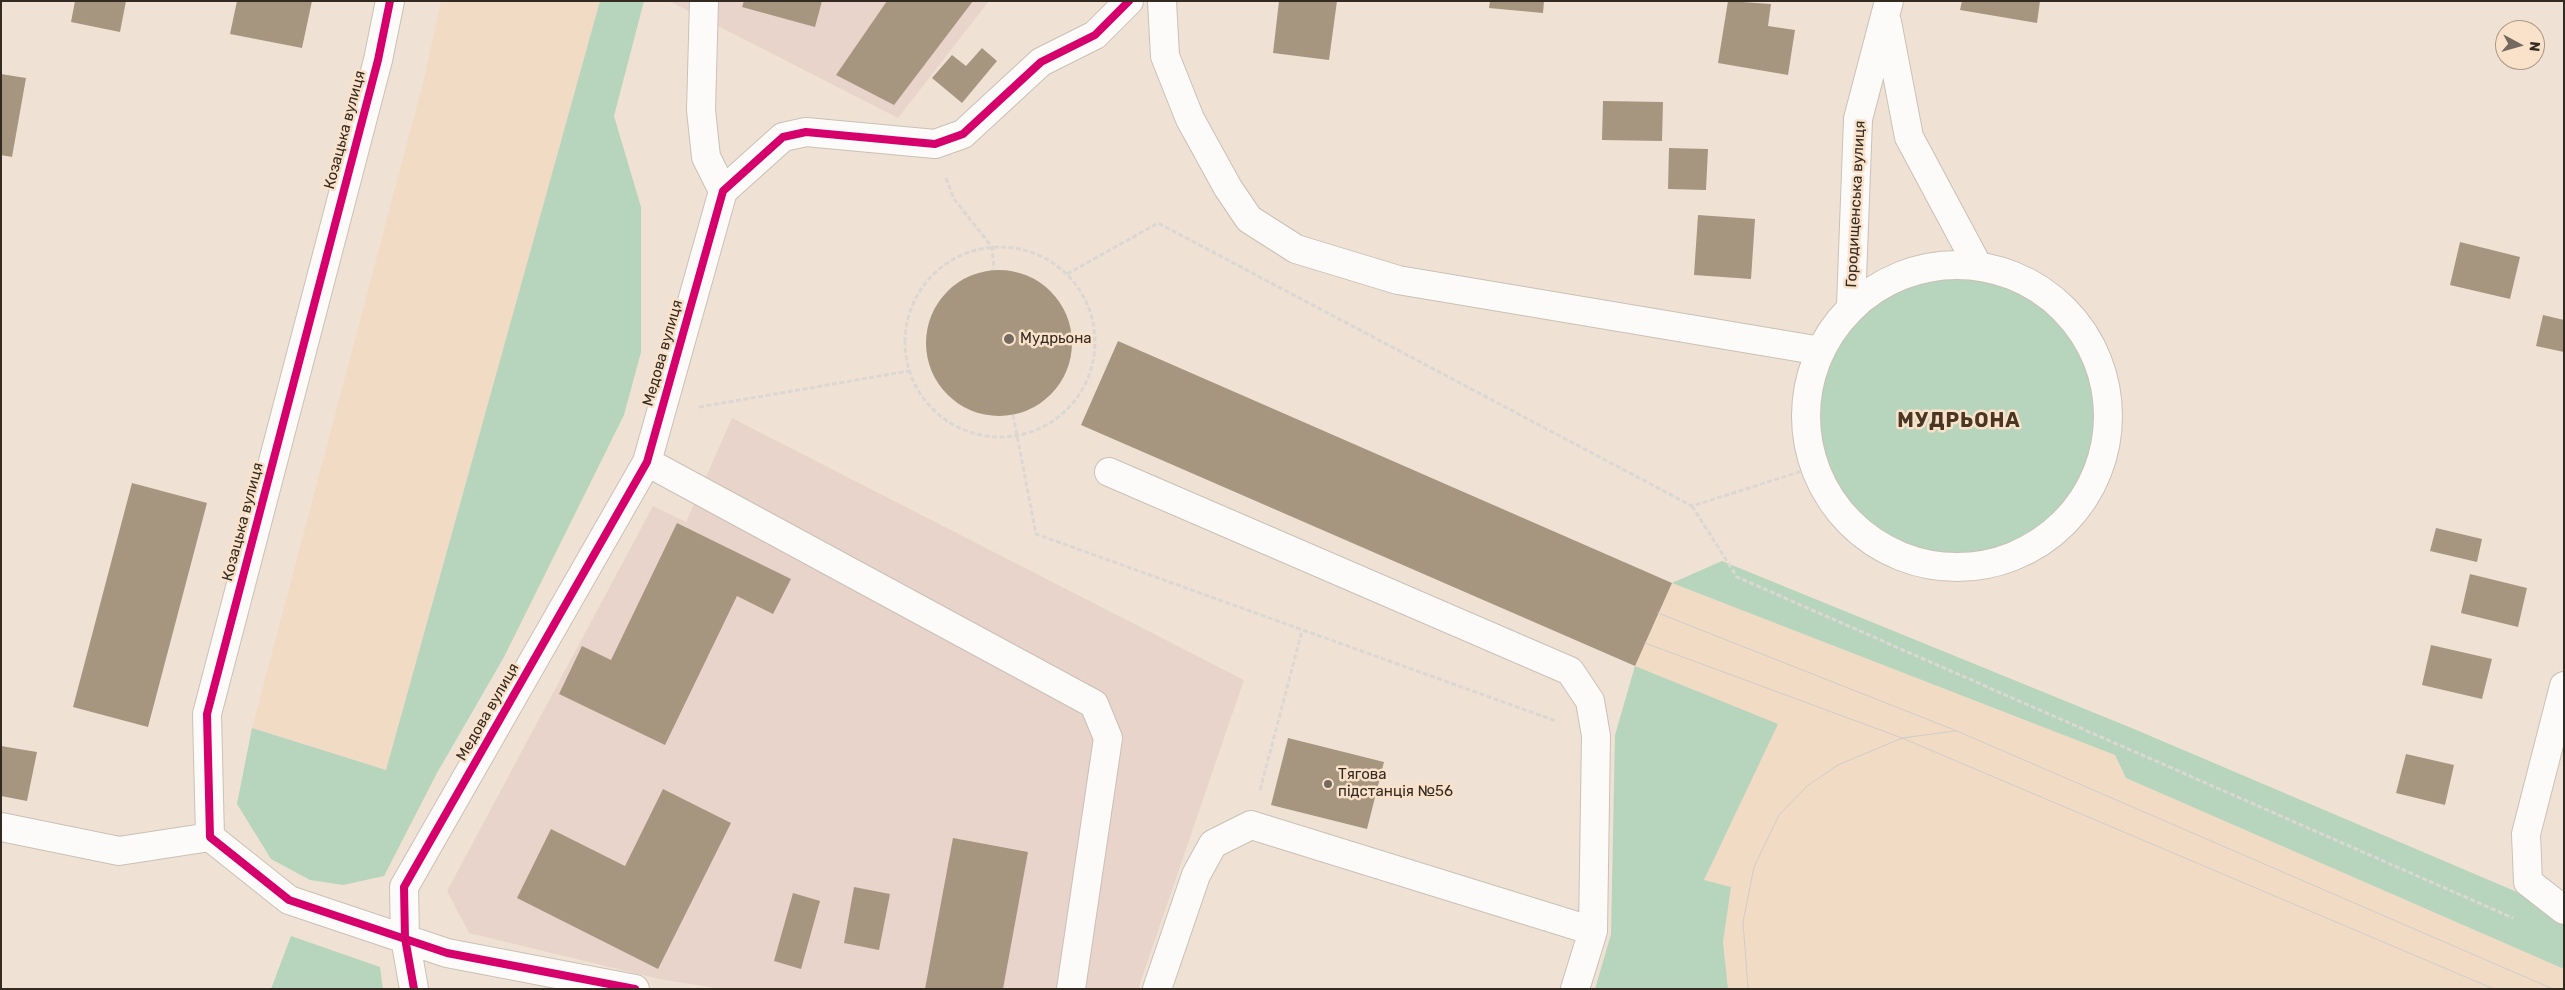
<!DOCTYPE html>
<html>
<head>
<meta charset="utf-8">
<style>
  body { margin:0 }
  #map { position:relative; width:2565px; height:990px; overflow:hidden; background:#efe2d5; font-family:Rubik,sans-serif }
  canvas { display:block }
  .frame { position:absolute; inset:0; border:2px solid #332a21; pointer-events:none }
  .north { position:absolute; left:2495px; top:20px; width:50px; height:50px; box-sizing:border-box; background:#fae2ca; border:1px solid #aa9886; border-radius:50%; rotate:96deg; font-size:14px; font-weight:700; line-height:20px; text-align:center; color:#332a21 }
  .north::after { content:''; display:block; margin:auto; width:18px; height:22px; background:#756a60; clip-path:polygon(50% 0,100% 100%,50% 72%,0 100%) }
</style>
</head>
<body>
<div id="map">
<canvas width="2565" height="990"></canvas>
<div class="frame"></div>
<div class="north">N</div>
</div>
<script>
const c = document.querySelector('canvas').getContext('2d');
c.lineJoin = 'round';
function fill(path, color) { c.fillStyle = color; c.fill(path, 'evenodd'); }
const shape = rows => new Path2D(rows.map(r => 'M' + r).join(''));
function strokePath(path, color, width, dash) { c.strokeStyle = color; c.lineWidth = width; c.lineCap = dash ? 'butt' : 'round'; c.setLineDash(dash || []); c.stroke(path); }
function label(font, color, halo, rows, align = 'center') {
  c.font = font + ' Rubik,sans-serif'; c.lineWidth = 5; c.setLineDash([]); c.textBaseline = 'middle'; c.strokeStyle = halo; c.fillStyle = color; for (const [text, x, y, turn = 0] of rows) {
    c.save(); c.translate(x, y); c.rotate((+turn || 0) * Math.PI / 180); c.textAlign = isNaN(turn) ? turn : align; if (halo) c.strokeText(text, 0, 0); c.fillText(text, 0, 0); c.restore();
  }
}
fill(shape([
  [669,1,989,1,898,118],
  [732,418,1244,680,1138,989,721,989,659,979,469,933,447,891,653,506,686,522]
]), '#e8d4cb');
fill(shape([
  [441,1,600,1,386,770,252,728,425,75],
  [1672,583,2115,755,2126,778,2564,969,2564,989,1728,989,1723,942,1731,887,1704,880,1777,724,1635,666]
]), '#f1dbc5');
fill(shape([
  [600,1,644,1,614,116,641,207,641,352,624,415,504,657,437,773,384,876,343,885,310,880,271,859,237,804,252,728,386,770],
  '1812 416a146 146 0 1 1 292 0a146 146 0 1 1-292 0Z',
  [1722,561,2134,729,2564,912,2564,969,2126,778,2115,755,1672,583],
  [1635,666,1778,724,1704,880,1731,887,1723,942,1728,989,1595,989,1611,934,1615,735],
  [291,936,380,967,383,989,271,989]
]), '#b7d4bc');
fill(shape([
  [75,1,126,1,120,32,71,22],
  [237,1,312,1,302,48,230,34],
  [744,1,822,1,815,27,742,7],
  [887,1,973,1,894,105,836,75],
  [1279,1,1337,1,1329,60,1273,53],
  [1490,1,1544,1,1543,13,1489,8],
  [1728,1,1771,4,1768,26,1795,30,1788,75,1718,63],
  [1962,1,2040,1,2037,23,1960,10],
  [982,48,997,61,962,103,932,78,952,55,966,66],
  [1,74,26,78,12,157,1,155],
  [1603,101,1663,102,1662,141,1602,140],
  [1669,148,1708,149,1706,190,1668,189],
  [1698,215,1755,219,1751,279,1694,275],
  [2460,242,2520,257,2510,299,2450,285],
  '926 343a73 73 0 1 1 146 0a73 73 0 1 1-146 0Z',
  [2543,315,2564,320,2564,352,2536,346],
  [1118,341,1672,583,1635,666,1081,425],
  [132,483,207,503,148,727,73,707],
  [677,523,791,579,773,614,737,596,665,745,559,694,582,646,611,660],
  [2436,528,2482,539,2477,562,2430,551],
  [2470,574,2527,588,2518,627,2461,613],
  [2431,645,2492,659,2482,699,2422,685],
  [1288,738,1384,762,1367,829,1271,805],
  [1,746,37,752,27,801,1,796],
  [2406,754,2454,765,2445,805,2396,793],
  [663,789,731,823,658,969,517,898,551,829,625,866],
  [953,838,1028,852,1003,989,925,989],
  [854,887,890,894,879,950,844,943],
  [793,893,820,901,801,969,774,961]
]), '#a6967f');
const minor = shape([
  [390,1,378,60,207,714,210,837,289,900,447,953,635,989],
  [704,1,701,110,706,157,723,191],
  [1162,1,1165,56,1190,119,1228,188,1249,219,1296,249,1398,280,1821,351],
  [1887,22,1909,137,1978,266],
  '1806 416a151 151 0 1 1 302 0a151 151 0 1 1-302 0Z',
  [1851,306,1858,119,1889,1],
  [647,462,1094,704,1108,738,1071,989],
  [1109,472,1570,671,1590,701,1596,736,1593,931,1575,989],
  [2564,686,2526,834,2528,882,2564,910],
  [1,827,119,851,210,837],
  [414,989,405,938,404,887,647,462,723,191,783,137,806,132,935,144,963,134,1041,62,1095,35,1129,1],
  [1157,989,1196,875,1213,844,1251,825,1593,931]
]);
strokePath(minor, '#cac0b6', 30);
strokePath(shape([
  [946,178,954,199,992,247,994,269],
  '905 342a95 95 0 1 1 190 0a95 95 0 1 1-190 0Z',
  [1067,274,1158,223,1692,506,1815,467],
  [699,407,909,371],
  [1013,415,1036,534,1556,721],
  [1692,506,1737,577,2513,918],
  [1260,790,1302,631]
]), '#dbd7d3', 3, [5, 2.5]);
strokePath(minor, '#fdfbf9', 28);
strokePath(shape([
  [1658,613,1957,731,2553,989],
  [1645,643,1902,738,2494,989],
  [1748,989,1743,922,1754,867,1779,815,1807,786,1838,765,1902,738,1955,731]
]), '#d0cdc9', 1);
strokePath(shape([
  [390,1,378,60,207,714,210,837,289,900,447,953,635,989],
  [414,989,405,938,404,887,647,462,723,191,783,137,806,132,935,144,963,134,1041,62,1095,35,1129,1]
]), '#d6006c', 8);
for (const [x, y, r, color] of [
  [1009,339,6,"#756a60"],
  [1328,784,5,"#756a60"]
]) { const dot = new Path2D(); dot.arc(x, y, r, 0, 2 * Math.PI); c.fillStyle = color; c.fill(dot); strokePath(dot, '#fae2ca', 2); }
label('15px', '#332a21', '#fae2ca', [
  ["Козацька вулиця",345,130,-75],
  ["Городищенська вулиця",1856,204,-87],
  ["Медова вулиця",663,353,-74],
  ["Козацька вулиця",243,522,-75],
  ["Медова вулиця",488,712,-60]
]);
label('15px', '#332a21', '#fae2ca', [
  ["Мудрьона",1020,339],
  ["Тягова",1338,775],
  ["підстанція №56",1338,792]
], 'left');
c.letterSpacing = '1px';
label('bold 20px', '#493623', '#fae2ca', [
  ["МУДРЬОНА",1959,421]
]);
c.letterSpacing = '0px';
</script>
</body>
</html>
